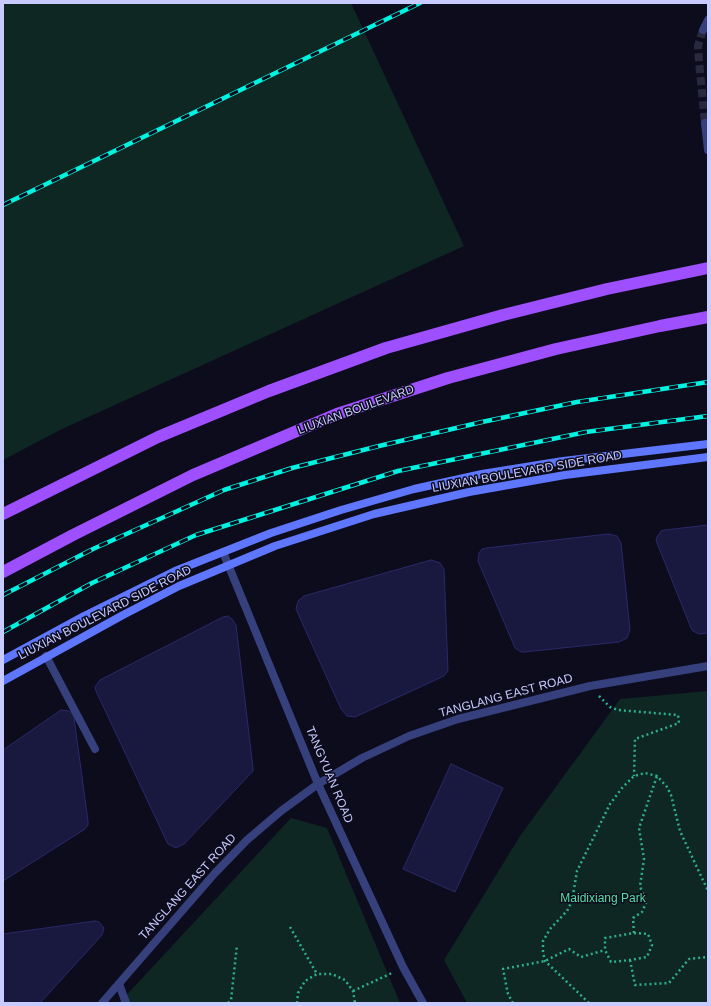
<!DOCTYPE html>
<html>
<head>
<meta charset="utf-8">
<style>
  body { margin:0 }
  #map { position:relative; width:711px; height:1006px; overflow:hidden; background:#0c0c1d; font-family:Helvetica,sans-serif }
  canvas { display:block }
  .frame { position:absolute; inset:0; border:4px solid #c8cbff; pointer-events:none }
</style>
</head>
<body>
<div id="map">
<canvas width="711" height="1006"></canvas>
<div class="frame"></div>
</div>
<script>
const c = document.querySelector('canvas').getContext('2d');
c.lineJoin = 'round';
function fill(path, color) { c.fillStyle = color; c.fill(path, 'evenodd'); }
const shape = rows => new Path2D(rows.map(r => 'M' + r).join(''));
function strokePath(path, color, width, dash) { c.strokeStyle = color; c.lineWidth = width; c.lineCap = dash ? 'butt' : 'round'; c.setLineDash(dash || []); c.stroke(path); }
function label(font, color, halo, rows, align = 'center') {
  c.font = font + ' Helvetica,sans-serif'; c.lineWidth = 3; c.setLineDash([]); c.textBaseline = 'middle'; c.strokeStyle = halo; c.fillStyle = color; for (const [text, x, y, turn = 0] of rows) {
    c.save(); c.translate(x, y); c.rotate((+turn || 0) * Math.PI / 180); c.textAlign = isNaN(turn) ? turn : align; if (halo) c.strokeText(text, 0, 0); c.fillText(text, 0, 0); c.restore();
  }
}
fill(shape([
  [3,3,351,3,464,246,62,429,3,460],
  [708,691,708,1003,467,1003,444,960,520,836,620,699],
  [291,818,327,828,400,1003,119,1003]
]), '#0f2722');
const building = shape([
  [708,525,708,633,699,634,693,631,691,628,657,543,656,539,661,531,665,530,708,525],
  [608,534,617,536,621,543,630,630,627,638,619,642,524,652,521,652,515,648,478,561,479,553,482,549,486,548,608,534],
  [431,560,440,563,444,569,448,671,444,676,355,717,347,716,341,709,296,609,298,601,304,596,431,560],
  [228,616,232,619,236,625,253,768,253,771,184,844,176,848,168,844,166,840,96,691,95,687,100,680,223,617,228,616],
  [61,710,69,711,73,714,74,718,88,821,88,825,85,829,3,881,3,750,61,710],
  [451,764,503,788,455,892,403,869,451,764],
  [95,921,99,922,104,928,102,935,40,1003,3,1003,3,934,95,921]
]);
fill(building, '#19183e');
strokePath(building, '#2b296a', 1);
strokePath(shape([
  [703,30,698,46,699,61,705,123]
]), '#28293f', 8, [8, 4]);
strokePath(shape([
  [599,696,610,707,618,710,678,715,679,723,635,739,634,776],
  [290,927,317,974],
  [634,933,633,918,642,912,646,903,640,886,644,859,639,828,657,776],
  [634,933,648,934,652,945,647,957,630,960,611,962,605,950,605,938,634,933],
  [630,960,635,985,669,983,689,959,708,957],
  [353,991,392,973],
  [228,1003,231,1000,237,945],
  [297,1003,298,993,305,981,317,974,332,974,345,980,353,991,355,1003],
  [513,1003,508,994,503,969,545,961,569,949,581,957,605,950],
  [589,1003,545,961,543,952,543,941,550,929,567,911,572,901,577,871,610,804,622,788,634,776,645,773,657,776,667,787,671,795,680,831,708,891]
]), '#2caf90', 2.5, [2, 3]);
strokePath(shape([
  [46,656,95,749],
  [119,984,126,1003]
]), '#36407d', 8);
strokePath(shape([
  [703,30,708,20],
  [705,123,708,150],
  [223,552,318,784,403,967,423,1003],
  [102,1003,215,873,247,840,281,811,318,784,362,758,409,736,458,719,590,686,708,666]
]), '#36407d', 8);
strokePath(shape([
  [3,660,84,616,175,571,271,533,341,510,414,489,482,474,563,461,708,444],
  [3,681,123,615,179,586,275,546,374,514,469,492,565,475,708,457]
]), '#5f77ff', 8);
strokePath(shape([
  [3,514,158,437,269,391,386,348,503,315,607,289,708,268],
  [3,572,73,535,193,475,337,414,448,378,556,349,660,326,708,317]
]), '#9e4fff', 12);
const rail = shape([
  [3,205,420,3],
  [3,595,93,549,224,490,292,468,379,446,482,422,577,402,708,382],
  [3,632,92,583,196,535,398,471,586,432,708,416]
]);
strokePath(rail, '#00f3e1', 4.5);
strokePath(rail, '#0c0c1d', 3, [9]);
label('12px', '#c8cbff', '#0c0c1d', [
  ["LIUXIAN BOULEVARD",356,410,-20],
  ["LIUXIAN BOULEVARD SIDE ROAD",527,472,-10],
  ["LIUXIAN BOULEVARD SIDE ROAD",105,613,-27],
  ["TANGLANG EAST ROAD",506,696,-15],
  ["TANGYUAN ROAD",329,775,67],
  ["TANGLANG EAST ROAD",188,887,-48]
]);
label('12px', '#54dea4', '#0c0c1d', [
  ["Maidixiang Park",603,899]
]);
</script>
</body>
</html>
